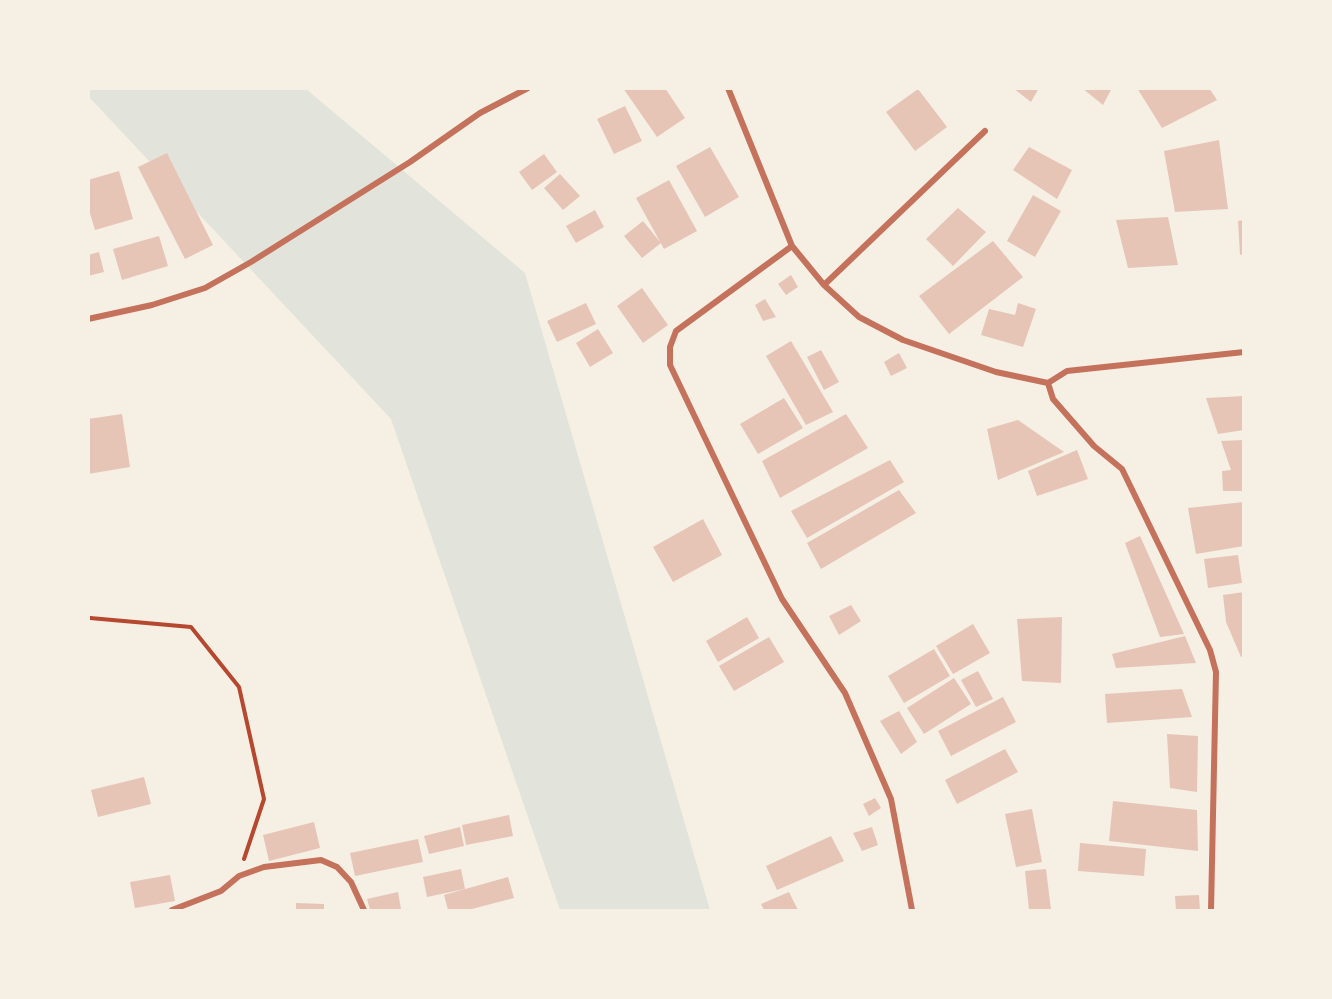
<!DOCTYPE html>
<html>
<head>
<meta charset="utf-8">
<style>
  body { margin:0 }
  #map { position:relative; width:1332px; height:999px; overflow:hidden; background:#f6efe4; font-family:Ubuntu,sans-serif }
  canvas { display:block }
  .frame { position:absolute; inset:0; border:90px solid #f6efe4; pointer-events:none }
</style>
</head>
<body>
<div id="map">
<canvas width="1332" height="999"></canvas>
<div class="frame"></div>
</div>
<script>
const c = document.querySelector('canvas').getContext('2d');
c.lineJoin = 'round';
function fill(path, color) { c.fillStyle = color; c.fill(path, 'evenodd'); }
const shape = rows => new Path2D(rows.map(r => 'M' + r).join(''));
function strokePath(path, color, width, dash) { c.strokeStyle = color; c.lineWidth = width; c.lineCap = dash ? 'butt' : 'round'; c.setLineDash(dash || []); c.stroke(path); }
fill(shape([
  [89,88,306,89,525,273,710,910,560,910,391,419,89,97]
]), '#e2e4dc');
fill(shape([
  [623,88,665,88,685,118,657,137],
  [1013,88,1039,88,1031,102],
  [1082,88,1112,88,1103,105],
  [1137,88,1209,88,1217,100,1162,128],
  [918,89,947,127,915,151,886,112],
  [625,106,642,141,614,154,597,119],
  [1219,140,1228,209,1175,212,1164,151],
  [710,147,739,197,705,217,676,166],
  [1029,147,1072,170,1057,199,1013,170],
  [167,153,213,245,185,259,138,167],
  [544,154,557,172,532,190,519,172],
  [119,171,133,219,95,230,88,207,88,180],
  [560,174,580,196,563,210,544,188],
  [669,180,697,231,664,249,636,198],
  [1033,195,1061,211,1035,257,1007,241],
  [958,208,986,232,953,266,926,239],
  [595,210,604,227,576,243,566,226],
  [1168,217,1178,265,1128,268,1116,220],
  [1244,220,1244,254,1240,255,1238,221],
  [643,221,661,243,642,258,624,236],
  [159,236,168,266,122,280,113,249],
  [993,241,1023,277,949,334,919,296],
  [99,252,104,272,88,276,88,255],
  [791,275,798,287,786,295,778,284],
  [642,288,668,325,643,343,617,306],
  [765,299,776,317,763,321,755,305],
  [586,303,596,324,557,342,547,321],
  [1018,303,1036,309,1023,347,981,335,989,309,1015,315],
  [598,329,613,353,590,367,576,343],
  [791,341,833,412,806,425,766,356],
  [821,350,839,382,824,390,807,357],
  [899,353,907,368,891,376,884,362],
  [1244,396,1244,430,1218,434,1206,398],
  [784,398,803,428,758,454,740,424],
  [122,414,130,467,88,474,88,419],
  [846,414,868,448,780,498,762,461],
  [1018,420,1064,452,998,480,987,429],
  [1244,440,1244,491,1223,491,1222,471,1231,470,1221,441],
  [1077,450,1088,479,1037,496,1028,471],
  [890,460,904,482,807,538,791,511],
  [899,490,916,513,821,569,807,543],
  [1244,502,1244,546,1196,554,1188,508],
  [703,519,722,555,673,582,653,547],
  [1140,536,1184,634,1160,637,1125,543],
  [1238,555,1242,583,1208,588,1204,559],
  [1244,592,1244,656,1241,657,1226,622,1223,595],
  [851,605,861,621,839,635,829,616],
  [747,617,759,638,718,662,706,641],
  [1062,617,1061,683,1022,681,1017,619],
  [973,624,990,653,953,674,936,646],
  [1185,636,1196,663,1116,668,1112,654],
  [769,637,784,662,734,691,719,666],
  [934,649,950,676,904,703,888,676],
  [978,671,993,699,976,707,961,680],
  [954,678,971,704,924,734,907,708],
  [1182,689,1192,717,1107,723,1105,694],
  [1003,697,1016,722,951,756,938,731],
  [899,711,917,742,901,754,880,721],
  [1167,734,1198,736,1197,792,1170,788],
  [1005,749,1018,772,957,804,945,780],
  [144,777,151,804,98,817,91,790],
  [875,798,881,808,869,816,863,804],
  [1113,801,1197,810,1198,851,1109,841],
  [1032,809,1042,862,1016,867,1005,814],
  [509,815,513,836,466,845,462,825],
  [314,822,320,848,269,861,263,835],
  [460,827,464,846,429,854,424,836],
  [872,827,878,845,862,851,853,833],
  [831,836,844,861,777,890,766,866],
  [418,839,423,862,355,876,350,853],
  [1080,843,1146,849,1144,876,1078,871],
  [461,869,465,889,427,897,423,877],
  [1046,869,1051,910,1029,910,1025,871],
  [170,875,175,901,135,908,130,882],
  [508,877,514,898,468,910,448,910,444,895],
  [398,892,401,909,370,910,367,899],
  [789,892,798,910,764,910,761,904],
  [1199,895,1200,910,1176,910,1175,896],
  [296,903,324,904,324,910,296,910]
]), '#e6c5b7');
strokePath(shape([
  [90,618,191,627,239,687,264,799,244,859]
]), '#b5482f', 4);
strokePath(shape([
  [728,88,792,246,824,285,859,317,903,340,996,372,1048,383,1067,371,1244,352],
  [792,246,676,331,670,347,670,365,782,599,845,693,891,799,912,910],
  [824,285,985,131],
  [88,319,152,305,205,288,251,262,410,162,480,113,528,88],
  [1048,383,1053,399,1094,446,1122,469,1210,650,1216,672,1211,910],
  [172,910,221,891,239,876,264,867,321,860,337,867,351,882,364,910]
]), '#c5725c', 6);
</script>
</body>
</html>
